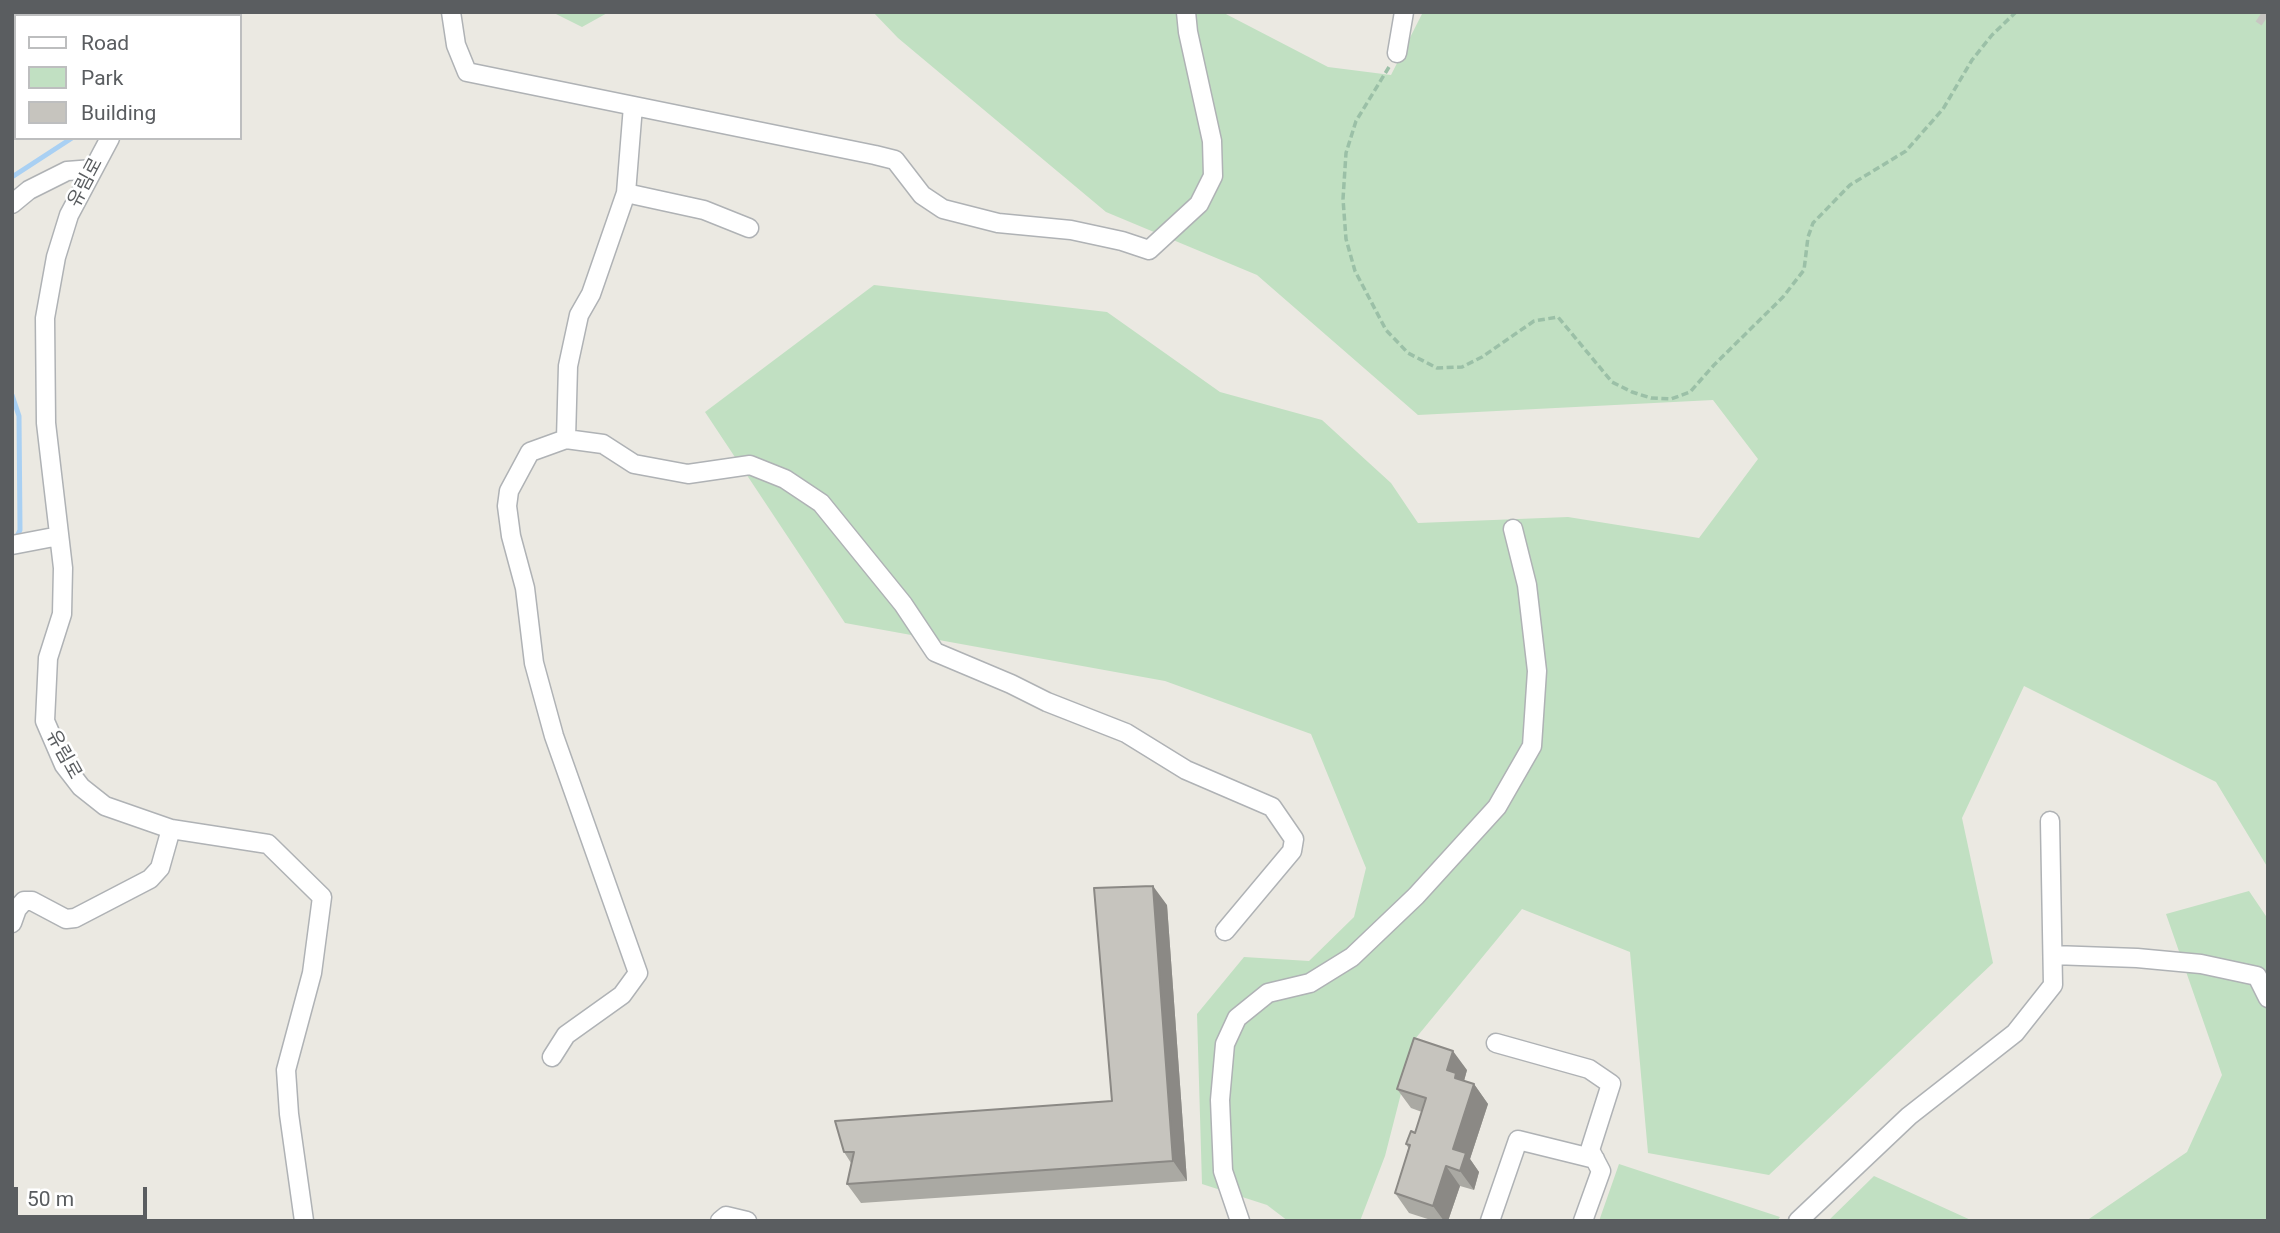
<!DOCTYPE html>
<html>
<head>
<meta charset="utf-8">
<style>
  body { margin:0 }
  #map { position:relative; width:2280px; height:1233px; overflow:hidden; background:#ebe9e2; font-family:Roboto,sans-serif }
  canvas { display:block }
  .frame { position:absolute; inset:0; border:14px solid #5a5d60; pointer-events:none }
  .legend { position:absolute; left:14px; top:14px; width:228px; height:126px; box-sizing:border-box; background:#fff; border:2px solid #bdbebf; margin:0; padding:9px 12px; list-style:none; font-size:21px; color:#5a5d60 }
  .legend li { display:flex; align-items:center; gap:14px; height:35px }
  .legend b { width:35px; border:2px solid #bdbebf }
  .scale { position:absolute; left:14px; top:1187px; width:133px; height:32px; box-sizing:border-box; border:4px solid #5a5d60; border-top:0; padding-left:9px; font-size:21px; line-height:24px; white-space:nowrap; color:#5a5d60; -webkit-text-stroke:5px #fff; paint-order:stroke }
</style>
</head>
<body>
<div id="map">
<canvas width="2280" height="1233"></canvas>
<div class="frame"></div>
<ul class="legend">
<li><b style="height:9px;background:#fff"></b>Road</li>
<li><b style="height:19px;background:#c1e0c2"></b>Park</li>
<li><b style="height:19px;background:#c6c4be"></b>Building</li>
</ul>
<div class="scale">50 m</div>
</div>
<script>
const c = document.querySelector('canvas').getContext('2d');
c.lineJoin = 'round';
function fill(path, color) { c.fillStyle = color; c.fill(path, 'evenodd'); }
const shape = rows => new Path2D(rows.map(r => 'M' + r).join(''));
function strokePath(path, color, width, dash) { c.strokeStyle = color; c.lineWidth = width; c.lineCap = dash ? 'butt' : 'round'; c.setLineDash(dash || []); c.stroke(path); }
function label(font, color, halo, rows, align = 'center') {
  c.font = font + ' Roboto,"Noto Sans KR",sans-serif'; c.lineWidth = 5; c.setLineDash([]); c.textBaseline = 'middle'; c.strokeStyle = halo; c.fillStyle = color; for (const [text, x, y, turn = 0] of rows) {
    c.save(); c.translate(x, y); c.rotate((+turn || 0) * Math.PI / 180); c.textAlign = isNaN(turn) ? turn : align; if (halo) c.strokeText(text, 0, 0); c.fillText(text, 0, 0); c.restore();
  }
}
fill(shape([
  [552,12,609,12,582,27],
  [873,12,1222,12,1328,67,1391,75,1423,12,2268,12,2268,868,2216,782,2024,686,1962,818,1993,963,1769,1175,1648,1153,1630,952,1522,909,1415,1039,1385,1156,1360,1221,1288,1221,1267,1205,1202,1184,1197,1014,1244,957,1309,961,1354,917,1366,868,1311,734,1165,681,845,623,705,412,874,285,1107,312,1220,392,1322,420,1391,483,1418,523,1568,517,1699,538,1758,459,1713,400,1418,415,1257,275,1106,212,898,38],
  [2249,891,2268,919,2268,1221,2086,1221,2187,1152,2222,1075,2166,914],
  [1619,1164,1780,1217,1777,1221,1599,1221],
  [1874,1176,1973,1221,1828,1221]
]), '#c1e0c2');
strokePath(shape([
  [133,16,134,12],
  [12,177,72,138],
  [12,395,19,416,20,530,15,541]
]), '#a9d0f3', 5);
strokePath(shape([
  [2262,12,2268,16]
]), '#c7c6c2', 23, [23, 11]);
const minor = shape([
  [451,12,456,45,467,72,875,155,895,160,922,195,943,209,998,223,1071,230,1122,241,1149,250,1199,204,1213,176,1212,141,1188,32,1186,12],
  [17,16,58,12],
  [163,16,164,12],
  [1397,53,1404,12],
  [110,138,69,215,56,257,45,318,46,423,63,568,62,614,48,658,45,721,64,765,81,787,105,806,171,829,268,844,322,897,312,973,286,1070,289,1114,304,1221],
  [626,193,704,210,749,228],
  [12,204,29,190,67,171,93,169],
  [566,439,568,366,579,315,591,294,626,193,633,106],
  [12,545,59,536],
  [12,923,17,909,24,901,32,901,66,919,75,918,150,879,160,868,171,829],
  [2053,955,2137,958,2201,964,2257,976,2268,998],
  [1496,1043,1589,1069,1611,1084,1590,1150,1601,1171,1583,1221],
  [552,1057,566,1035,622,995,638,973,554,736,534,663,525,588,511,536,507,506,509,491,530,452,566,439,603,444,634,464,688,474,750,465,785,479,821,503,903,604,935,652,1011,684,1047,702,1126,733,1186,770,1272,807,1294,839,1292,851,1225,931],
  [720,1221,726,1216,747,1221],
  [1240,1221,1223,1171,1220,1100,1225,1044,1237,1018,1268,993,1310,983,1352,957,1416,896,1497,807,1532,746,1537,671,1527,585,1513,529],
  [1490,1221,1518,1140,1595,1159],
  [1798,1221,1909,1116,2015,1033,2053,985,2050,821]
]);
strokePath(minor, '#afb2b5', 21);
strokePath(shape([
  [1389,67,1356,121,1346,153,1343,199,1346,239,1355,271,1386,330,1408,353,1437,368,1462,367,1482,357,1534,321,1558,317,1612,382,1632,392,1651,398,1671,399,1690,392,1714,365,1783,297,1804,270,1808,237,1813,223,1850,185,1906,151,1943,109,1972,60,1992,35,2016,12]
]), '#9bc0a7', 3.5, [7, 3.5]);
strokePath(minor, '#fff', 18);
fill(shape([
  [1167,905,1187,1181,861,1203,847,1184,851,1163,844,1152,1112,1101],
  [1467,1070,1464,1081,1474,1084,1488,1104,1470,1159,1479,1172,1474,1190,1460,1186,1448,1221,1434,1221,1409,1213,1395,1193,1409,1149,1406,1144,1415,1133,1422,1112,1411,1108,1397,1089]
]), '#aaa9a3');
fill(shape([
  [1153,886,1167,905,1187,1181,1173,1161],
  [1453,1051,1467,1070,1462,1088,1447,1070],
  [1474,1084,1488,1104,1470,1159,1479,1172,1474,1190,1460,1171,1453,1149],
  [1446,1166,1460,1186,1448,1221,1444,1221,1433,1206]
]), '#8b8985');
const building = shape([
  [1153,886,1173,1161,847,1184,854,1152,844,1152,835,1121,1112,1101,1094,888,1153,886],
  [1414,1038,1453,1051,1447,1070,1456,1073,1455,1078,1474,1084,1453,1149,1466,1153,1460,1171,1446,1166,1433,1206,1395,1193,1410,1145,1406,1144,1411,1131,1415,1133,1426,1098,1397,1089,1414,1038]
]);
fill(building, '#c6c4be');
strokePath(building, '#8b8985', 2);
label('19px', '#5a5d60', '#fff', [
  ["유림로",86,183,-62],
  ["유림로",63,755,61]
]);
</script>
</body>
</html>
